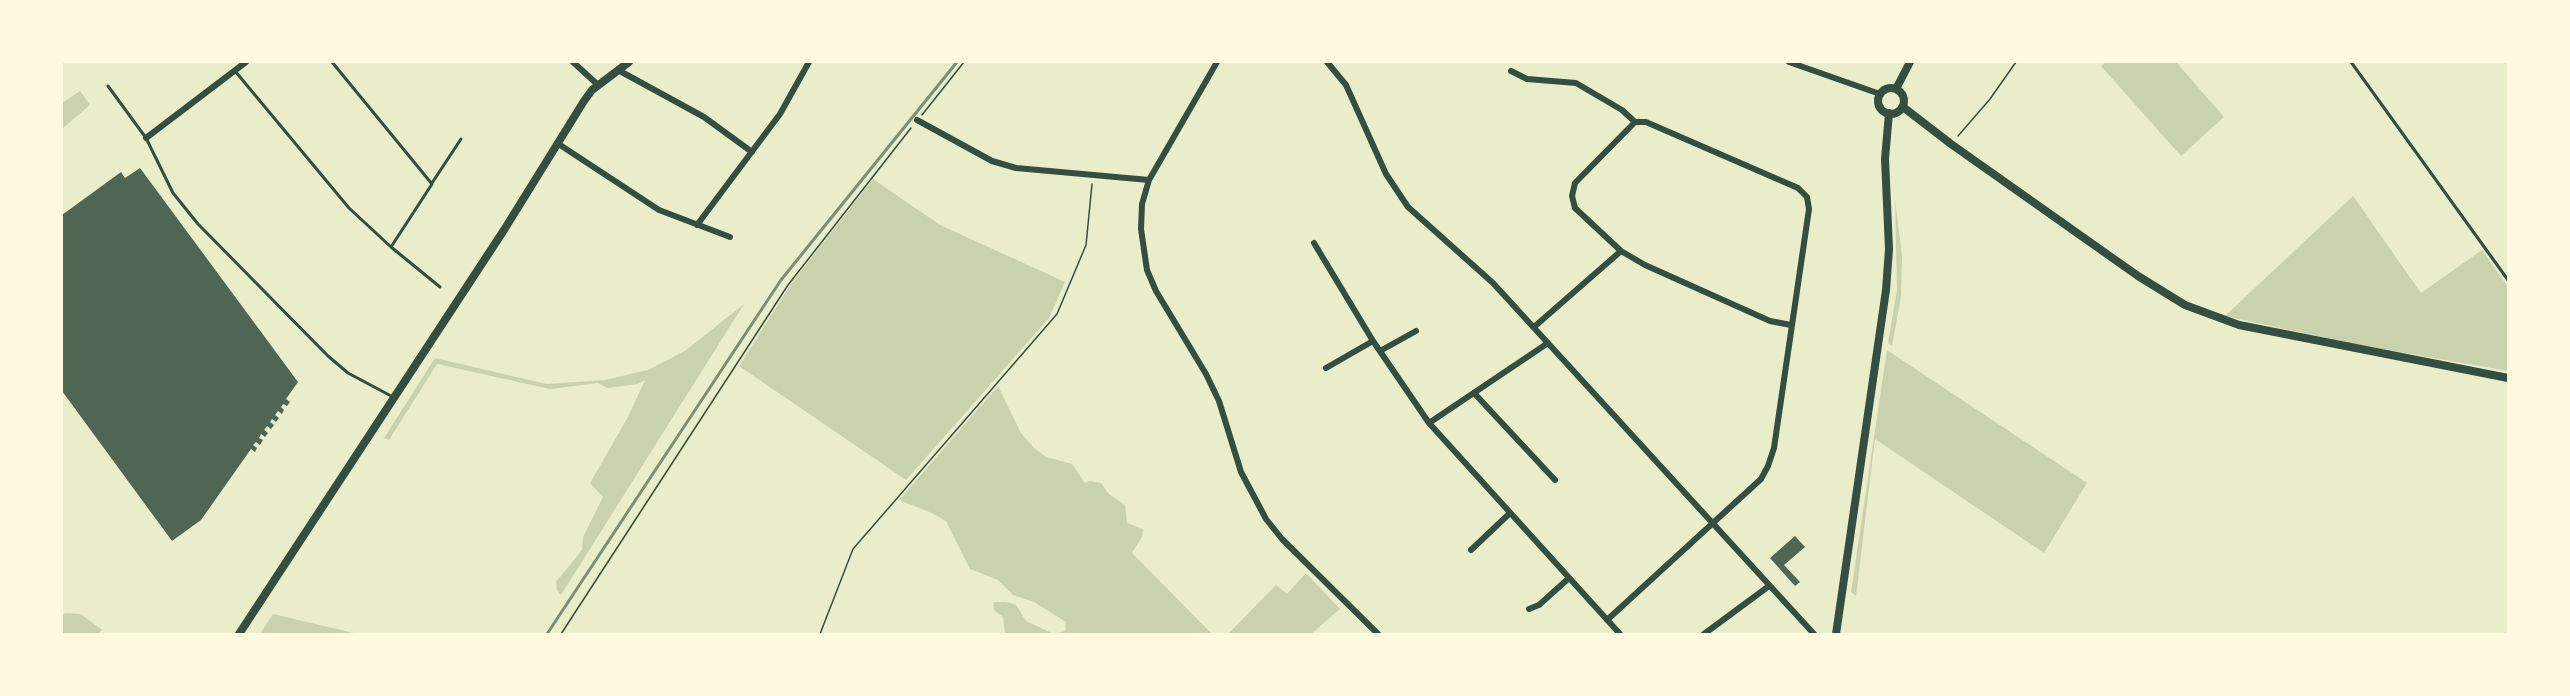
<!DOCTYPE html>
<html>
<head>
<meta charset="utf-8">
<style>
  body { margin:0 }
  #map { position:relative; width:2570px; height:696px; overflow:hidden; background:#e9edc9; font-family:Arial,sans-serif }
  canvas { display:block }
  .frame { position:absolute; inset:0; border:63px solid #fefae0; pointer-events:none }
</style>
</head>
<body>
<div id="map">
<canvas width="2570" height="696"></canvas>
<div class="frame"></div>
</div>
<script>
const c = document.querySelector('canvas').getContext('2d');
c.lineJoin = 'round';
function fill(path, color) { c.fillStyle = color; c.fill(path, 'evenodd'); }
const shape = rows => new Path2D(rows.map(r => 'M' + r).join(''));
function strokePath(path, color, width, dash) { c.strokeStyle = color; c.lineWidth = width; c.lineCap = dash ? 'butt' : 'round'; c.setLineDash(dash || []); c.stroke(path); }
fill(shape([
  [2106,62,2176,62,2224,117,2181,156,2101,66],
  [80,91,90,105,62,129,62,103],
  [873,179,940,225,1065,282,1049,318,906,480,739,366,791,284],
  [2353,196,2421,293,2482,250,2508,287,2508,371,2354,344,2225,316],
  [1895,199,1902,256,1901,296,1892,346,1888,343,1897,291],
  [744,304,561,595,557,590,556,582,582,550,583,537,603,497,590,483,628,417,645,380,638,384,607,388,598,383,550,389,437,364,389,440,384,438,435,358,546,384,605,380,648,370,685,351],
  [1887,350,2087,483,2044,553,1875,439,1856,596,1851,592],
  [998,386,1021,433,1034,448,1046,457,1072,464,1085,483,1090,481,1101,483,1109,494,1125,505,1127,523,1143,529,1142,537,1132,553,1212,634,1055,634,1065,631,1066,622,1034,602,1013,595,998,580,970,569,946,521,932,513,899,500],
  [1306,573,1340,609,1311,634,1228,634,1276,585,1287,594],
  [993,602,1006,602,1016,605,1026,621,1054,634,1005,634,1003,617,994,610],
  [65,613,81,614,102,630,98,634,62,634,62,617],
  [273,614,358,634,260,634]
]), '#cad2ad');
fill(shape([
  [140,168,298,382,286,399,290,402,287,406,283,404,281,407,284,410,282,414,278,411,275,415,279,418,276,422,272,419,270,422,274,425,271,429,267,426,264,430,268,433,265,437,261,434,259,438,263,440,260,445,256,442,253,445,257,448,255,452,251,449,201,520,172,541,62,391,62,215,121,172,125,178],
  [1795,536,1805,547,1784,565,1800,582,1795,586,1770,558]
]), '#4f6655');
strokePath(shape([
  [922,115,964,62],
  [1958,136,1990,99,2016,62],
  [561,634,788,285,911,128],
  [820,634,853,549,1057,314,1086,245,1092,184]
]), '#344e41', 1.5);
strokePath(shape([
  [2351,62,2508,280],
  [235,71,349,208,391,247,432,184,332,62],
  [108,86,146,138,173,193,198,224,328,356,348,373,393,397],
  [432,183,461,139],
  [391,247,440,287]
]), '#344e41', 3);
strokePath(shape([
  [573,62,598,85],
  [1217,62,1149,180,1142,204,1141,229,1147,270,1156,291,1206,374,1219,401,1241,472,1266,519,1282,539,1378,634],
  [1327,62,1346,85,1386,174,1408,207,1493,283,1814,634],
  [1789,62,1880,94],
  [618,70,704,117,752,152],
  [1511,71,1527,79,1576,83,1622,110,1635,122],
  [917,120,992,161,1016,168,1149,180],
  [146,138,246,62],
  [557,143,659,210,730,237],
  [697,225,780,114,809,62],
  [1314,243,1373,341,1429,423],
  [1534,327,1621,251],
  [1548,343,1429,423,1620,634],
  [1380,351,1416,331],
  [1326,368,1373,341],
  [1474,393,1555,480],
  [1471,550,1509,514],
  [1529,609,1539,605,1569,578],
  [1607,620,1761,479,1768,466,1774,448,1809,209,1807,197,1798,188,1646,122,1635,122,1575,183,1572,196,1575,208,1621,251,1645,265,1770,321,1791,325],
  [1704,634,1769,586]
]), '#344e41', 6);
strokePath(shape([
  '1878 101a13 13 0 1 1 26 0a13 13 0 1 1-26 0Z',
  [1896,89,1910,62],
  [1903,107,1951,144,2138,276,2185,305,2239,325,2508,378],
  [239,634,504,230,584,101,592,90,629,62],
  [1836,634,1886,290,1889,249,1885,159,1889,113]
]), '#344e41', 8);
strokePath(shape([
  [547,634,781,280,957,62]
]), '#7c8e77', 3);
</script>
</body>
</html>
